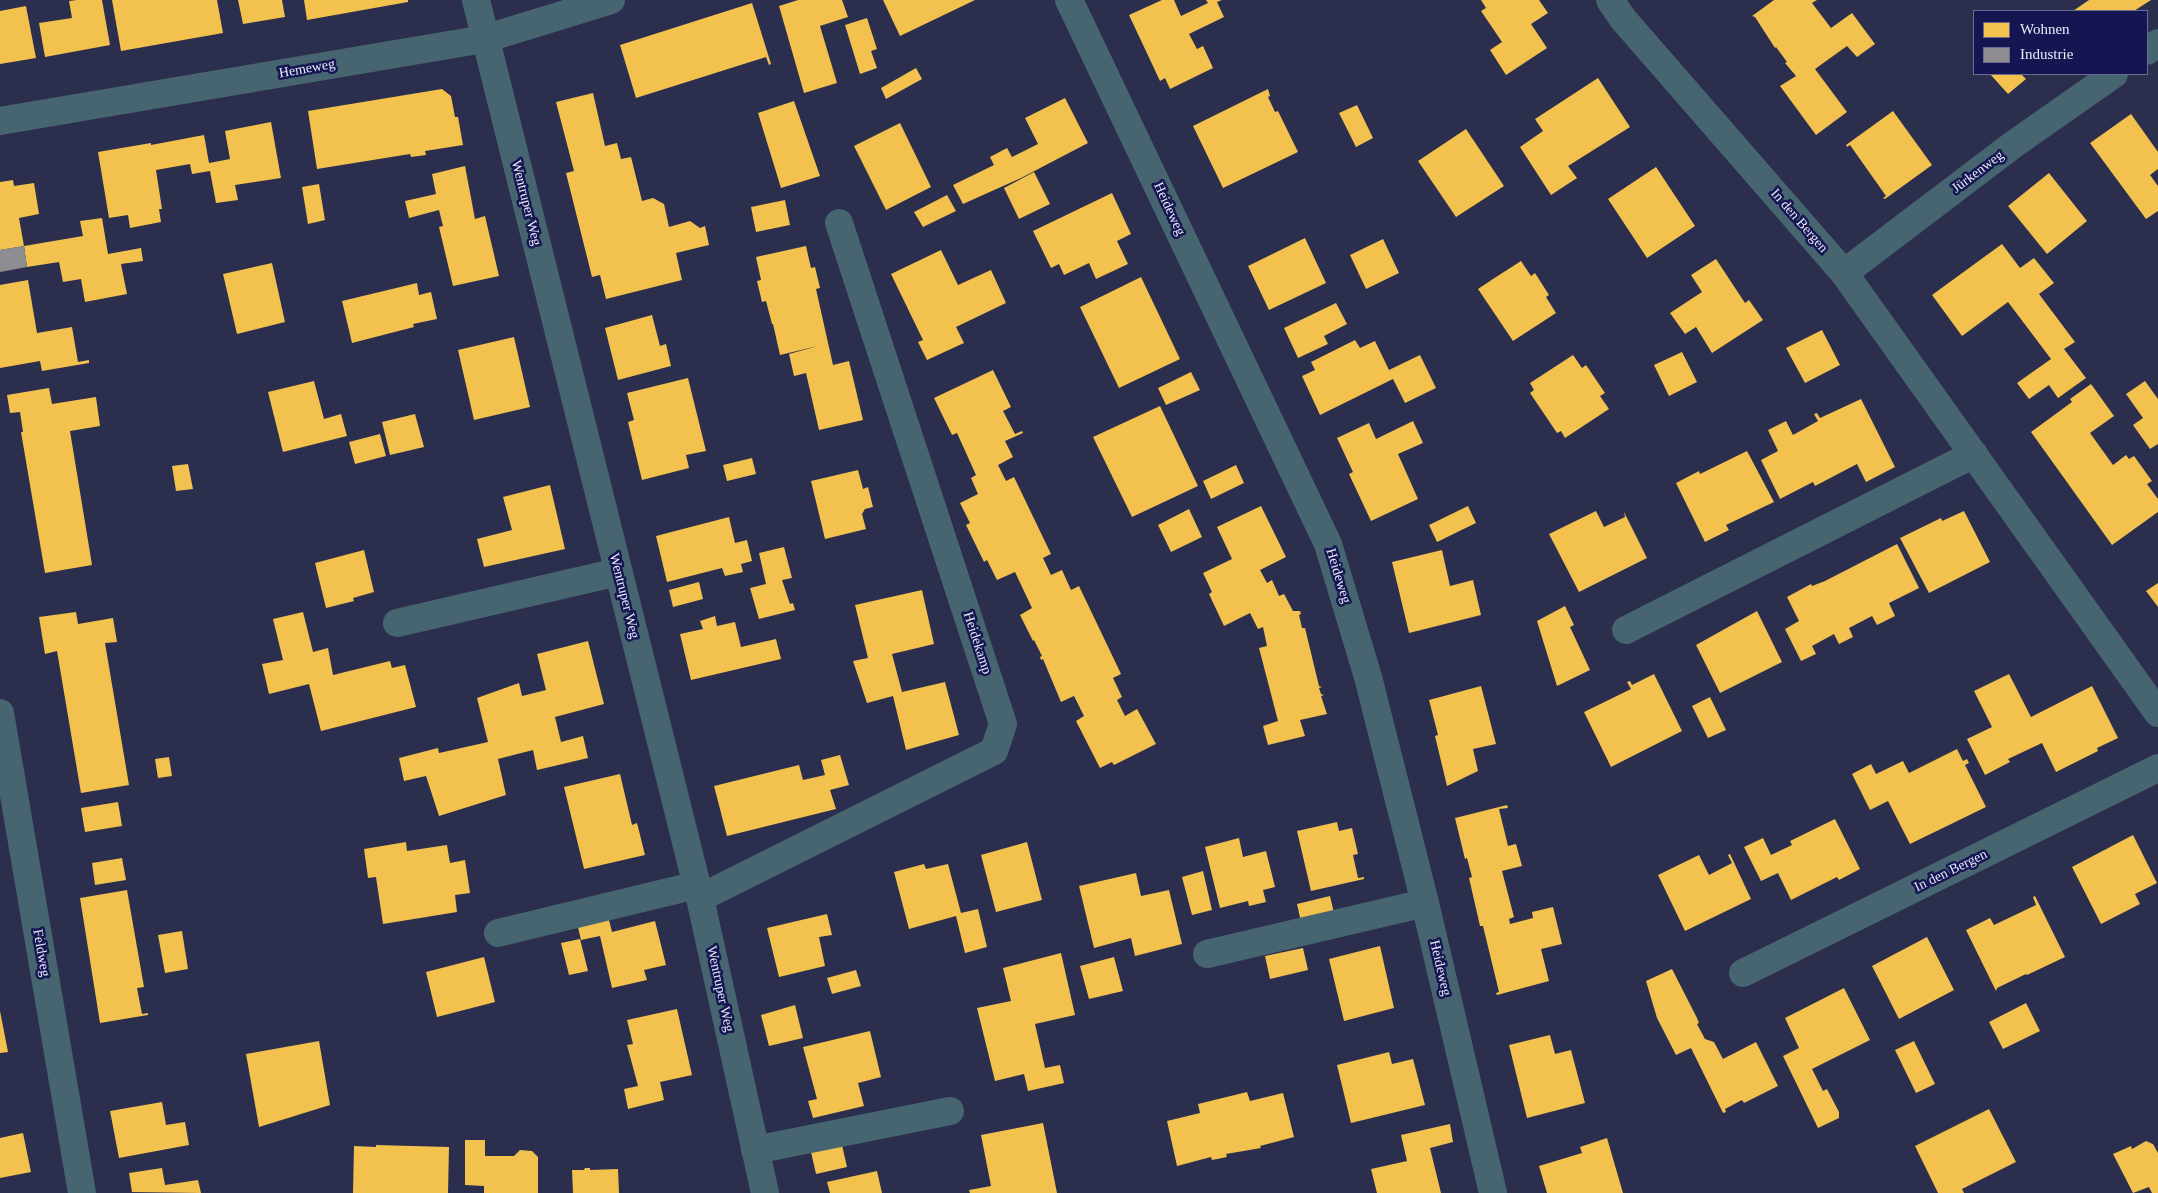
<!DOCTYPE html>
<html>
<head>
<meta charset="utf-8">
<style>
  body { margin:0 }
  #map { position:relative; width:2158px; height:1193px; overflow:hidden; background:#2c2e4e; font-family:"Times New Roman",serif }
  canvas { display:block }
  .legend { position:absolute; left:1973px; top:10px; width:175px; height:65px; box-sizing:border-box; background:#151651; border:1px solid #696b94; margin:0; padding:6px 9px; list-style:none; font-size:15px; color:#e6eaf9 }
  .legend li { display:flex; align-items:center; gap:10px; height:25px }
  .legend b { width:25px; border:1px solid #696b94 }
</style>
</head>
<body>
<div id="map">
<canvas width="2158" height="1193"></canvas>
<ul class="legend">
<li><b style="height:14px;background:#f2c14e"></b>Wohnen</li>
<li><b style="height:14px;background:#8d8d92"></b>Industrie</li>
</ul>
</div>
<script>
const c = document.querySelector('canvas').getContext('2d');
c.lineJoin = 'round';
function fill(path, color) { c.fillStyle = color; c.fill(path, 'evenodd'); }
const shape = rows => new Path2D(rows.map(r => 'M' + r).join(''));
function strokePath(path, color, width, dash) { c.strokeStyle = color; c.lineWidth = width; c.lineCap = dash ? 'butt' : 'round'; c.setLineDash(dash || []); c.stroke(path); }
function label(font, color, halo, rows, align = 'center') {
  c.font = font + ' "Times New Roman",serif'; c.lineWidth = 5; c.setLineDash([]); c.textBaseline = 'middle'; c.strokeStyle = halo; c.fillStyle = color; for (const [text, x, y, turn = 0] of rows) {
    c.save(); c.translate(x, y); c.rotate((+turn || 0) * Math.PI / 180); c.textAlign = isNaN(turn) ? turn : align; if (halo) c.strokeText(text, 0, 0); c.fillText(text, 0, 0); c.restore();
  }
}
fill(shape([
  [77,0,102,0,110,45,45,57,39,23,72,18,69,1],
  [112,0,217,0,223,33,121,51],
  [238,0,282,0,285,17,243,24],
  [304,0,408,0,408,2,307,20],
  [798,0,842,0,848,17,820,26,837,83,804,93,779,6],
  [883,0,975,0,900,36],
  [1162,0,1174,0,1181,16,1208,3,1206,0,1222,0,1217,2,1224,17,1189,34,1197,49,1203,46,1213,68,1170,89,1165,78,1160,81,1129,15],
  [1481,0,1539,0,1548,13,1531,24,1547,48,1506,75,1490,50,1502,42,1481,11,1486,8],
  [1774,0,1817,0,1812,3,1831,28,1852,13,1875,44,1857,57,1847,46,1815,69,1847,112,1816,135,1780,86,1796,76,1785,63,1787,62,1776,47,1775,48,1755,17,1752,16],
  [2089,0,2151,0,2134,11,2073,11],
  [752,3,771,64,769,65,766,57,636,98,620,45],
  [26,6,36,58,0,64,0,11],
  [867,18,877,49,871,51,877,68,860,74,845,25],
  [916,68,922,79,886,99,881,88],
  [1990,74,2021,74,2026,79,2008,94],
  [1598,78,1630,127,1568,166,1577,178,1551,195,1520,147,1543,131,1535,119],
  [442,89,451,96,455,117,458,117,463,145,425,151,426,155,411,157,410,154,317,169,308,111],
  [1268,89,1270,96,1268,97,1275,112,1278,111,1298,152,1223,188,1193,126],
  [593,93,605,146,617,143,621,159,631,157,642,201,653,198,664,204,669,227,690,221,700,228,705,226,709,245,676,253,682,280,606,299,600,275,592,277,566,173,574,171,556,102],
  [1065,98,1088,143,1021,178,963,204,953,185,994,165,990,157,1007,148,1012,157,1038,144,1025,118],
  [794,101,820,176,781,188,758,113],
  [1357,105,1373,138,1356,147,1339,113],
  [1893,111,1932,165,1885,199,1883,198,1886,196,1850,145,1847,147,1846,145],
  [2131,114,2158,152,2158,169,2150,175,2158,186,2158,211,2146,219,2090,143],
  [271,122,281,178,235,185,238,200,216,203,210,171,192,174,190,164,156,170,162,209,159,209,161,222,130,228,128,215,109,218,98,152,151,143,151,145,204,135,209,163,230,159,225,131],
  [900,123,931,187,886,210,854,146],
  [1466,129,1504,186,1456,217,1418,161],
  [465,166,475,219,485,216,499,276,453,286,439,227,443,226,439,210,409,218,405,201,436,194,432,174],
  [1656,167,1695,226,1647,258,1608,199],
  [1034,172,1050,204,1019,219,1004,188],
  [2049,173,2087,221,2047,254,2008,206],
  [13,180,14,186,34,183,39,214,19,218,24,246,83,236,80,221,102,218,108,254,141,248,143,261,121,264,127,294,85,302,81,279,63,282,59,262,27,267,24,246,0,250,0,182],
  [319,184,325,220,308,224,302,187],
  [1112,193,1131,234,1117,241,1128,264,1096,279,1089,263,1064,275,1059,264,1051,268,1033,231],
  [947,195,956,211,923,227,914,212],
  [785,200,790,225,756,232,751,207],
  [1305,238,1326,283,1269,310,1248,266],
  [1383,239,1399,273,1366,289,1350,255],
  [2002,244,2020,268,2034,258,2054,283,2039,294,2075,342,2064,349,2086,378,2058,398,2049,385,2029,399,2017,383,2051,359,2008,302,1962,336,1932,295],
  [806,246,811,268,815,267,820,288,816,289,833,365,849,361,863,420,819,430,806,373,794,376,789,354,818,346,780,355,773,324,772,324,766,301,762,302,757,281,761,280,756,257],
  [941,250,958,285,991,270,1006,303,956,327,964,343,927,360,918,342,923,340,891,274],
  [1716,259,1745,303,1749,300,1763,320,1712,353,1696,327,1685,334,1670,313,1702,292,1691,275],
  [1521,261,1531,276,1535,273,1549,295,1546,297,1556,313,1513,341,1478,289,1493,279,1494,283,1493,279],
  [272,263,285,322,237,334,223,274],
  [1141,277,1180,359,1119,388,1080,307],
  [28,280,37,333,72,327,78,362,89,360,89,363,42,371,40,361,0,368,0,285],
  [417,283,419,295,431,292,437,319,413,324,414,327,352,343,342,301],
  [1336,303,1347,324,1324,336,1328,344,1298,358,1284,328],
  [652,315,660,346,666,344,671,366,618,380,605,328],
  [1822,330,1840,365,1805,383,1786,348],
  [514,337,530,407,474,420,458,350],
  [1355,340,1360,348,1375,341,1389,370,1420,355,1436,388,1405,403,1393,379,1320,415,1302,376,1315,370,1311,362],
  [1682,352,1697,382,1669,396,1654,365],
  [1573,355,1582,368,1586,365,1605,393,1600,396,1609,409,1565,438,1561,431,1557,433,1530,393,1534,390,1530,383],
  [993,370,1011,407,1003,411,1015,434,1022,431,1023,433,1005,441,1013,457,998,465,1006,481,1014,477,1051,554,1043,558,1051,575,1062,570,1071,590,1079,586,1121,674,1113,678,1122,697,1117,700,1125,716,1137,709,1156,744,1114,765,1112,762,1100,768,1076,721,1084,716,1074,696,1061,702,1043,659,1041,660,1040,657,1042,656,1034,640,1033,641,1020,615,1032,608,1015,572,997,580,987,560,984,562,966,525,970,523,960,503,978,494,971,478,976,475,957,433,952,435,934,398],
  [1191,372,1200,390,1166,405,1158,388],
  [688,378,706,451,686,455,689,468,642,480,628,422,634,420,627,393],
  [314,381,324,419,341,414,347,436,283,452,268,392],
  [2145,381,2158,399,2158,444,2150,449,2133,425,2143,418,2126,394],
  [2091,384,2114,416,2090,433,2113,465,2126,455,2129,459,2134,456,2152,481,2147,484,2158,499,2158,512,2112,545,2031,432,2072,402,2070,399],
  [49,388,52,404,96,397,100,426,70,431,92,565,45,573,21,432,23,432,20,412,10,413,7,395],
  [1861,399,1895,467,1866,482,1857,464,1815,486,1813,482,1780,499,1761,460,1778,451,1768,430,1786,421,1793,435,1818,421,1814,414,1817,413,1820,418],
  [1160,406,1198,486,1132,517,1093,437],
  [415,414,424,447,390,455,382,422],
  [1413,421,1423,443,1398,454,1418,499,1371,521,1349,474,1353,472,1337,438,1369,423,1376,439],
  [380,434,386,456,355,464,349,442],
  [1747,451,1774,502,1726,525,1729,530,1705,542,1676,483,1699,471,1700,474],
  [752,458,756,474,727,481,723,465],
  [188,464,193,489,176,491,172,466],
  [1236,465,1244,483,1211,499,1203,481],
  [858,470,863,489,868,487,873,507,865,509,862,514,866,529,825,539,811,481],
  [550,485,565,549,484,567,477,539,512,530,503,497],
  [1261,506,1286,557,1260,570,1267,583,1272,580,1279,596,1284,594,1293,611,1300,611,1301,614,1299,615,1302,628,1305,628,1319,686,1322,687,1319,688,1321,694,1324,695,1321,696,1327,714,1300,720,1305,736,1268,745,1263,726,1278,721,1259,648,1267,646,1263,627,1258,629,1250,613,1224,626,1209,594,1212,592,1203,573,1232,559,1217,527],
  [1468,506,1476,523,1437,542,1429,525],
  [1189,509,1202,537,1171,552,1158,525],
  [1596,511,1604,527,1625,517,1624,512,1647,558,1579,592,1549,534],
  [1964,511,1990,562,1929,593,1900,538,1941,518,1942,521],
  [729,517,735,543,747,540,752,561,741,564,743,572,725,576,722,568,667,582,656,536],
  [1897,544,1919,588,1889,603,1895,616,1877,625,1872,616,1849,628,1853,637,1839,644,1834,634,1812,646,1816,654,1801,661,1785,629,1799,621,1787,597,1811,584,1812,586,1825,581],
  [784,547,792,578,782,580,790,604,793,603,795,610,759,619,750,588,766,584,759,553],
  [364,550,374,592,353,598,354,601,326,608,315,563],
  [1442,550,1450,586,1473,580,1481,615,1409,633,1392,562],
  [699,582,703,599,673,607,669,590],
  [2158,583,2158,607,2146,591],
  [922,590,934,644,892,654,902,692,945,682,959,735,906,750,893,696,867,703,853,661,868,658,855,605],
  [1565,606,1574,625,1570,627,1590,670,1557,686,1537,621],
  [1757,611,1782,662,1720,693,1696,645],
  [76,612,78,624,113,618,117,642,105,643,129,785,81,793,57,651,45,654,39,617],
  [303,612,313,652,328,648,333,675,390,661,392,668,405,665,416,707,321,731,309,684,269,694,262,664,283,660,273,619],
  [715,616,717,626,735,622,741,647,776,639,781,659,691,680,680,634,703,629,700,621],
  [588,641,604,704,555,717,561,742,583,736,588,758,537,770,533,750,498,759,506,795,439,816,426,776,404,781,399,758,438,748,439,753,488,742,477,698,519,683,522,696,546,690,537,654],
  [1654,674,1682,731,1611,767,1584,712,1631,689,1627,682,1630,681,1632,685],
  [2009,674,2031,717,2092,686,2118,738,2097,748,2098,751,2056,772,2042,743,2008,759,2010,762,1985,775,1967,739,1992,727,1974,691],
  [1481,686,1496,744,1473,749,1478,771,1447,786,1435,736,1438,735,1429,700],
  [1710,697,1726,730,1708,738,1692,706],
  [1957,749,1963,761,1967,759,1969,763,1965,765,1986,807,1910,844,1888,801,1870,810,1852,774,1871,764,1876,774,1903,761,1909,773],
  [840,755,849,785,830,790,836,809,727,836,714,786,799,765,803,780,825,775,821,760],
  [169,757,172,776,158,778,155,759],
  [620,774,632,825,637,823,645,855,584,869,564,787],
  [118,802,122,826,85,832,81,808],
  [1507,805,1508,808,1499,809,1508,846,1516,844,1522,866,1502,871,1514,917,1509,919,1510,924,1533,918,1532,912,1553,907,1562,944,1541,949,1549,981,1497,995,1496,993,1499,992,1483,926,1480,926,1469,878,1472,877,1467,858,1465,859,1455,818],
  [1835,819,1860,869,1839,880,1837,877,1791,900,1778,873,1761,881,1744,847,1763,838,1771,855,1792,845,1790,841],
  [1337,822,1339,831,1352,828,1358,854,1353,855,1358,878,1364,877,1364,879,1311,891,1297,831],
  [2133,835,2157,883,2135,894,2140,904,2101,924,2072,867],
  [1239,838,1243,857,1266,851,1275,887,1263,890,1266,902,1249,906,1248,901,1220,908,1205,847],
  [406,842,407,851,447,845,450,863,465,860,470,893,455,895,457,912,383,924,376,877,368,878,364,849],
  [1027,842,1042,900,996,912,981,855],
  [1730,854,1751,899,1685,931,1658,875,1699,855,1709,875,1732,863,1728,855],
  [122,858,126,880,95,885,92,863],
  [924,864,926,869,948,864,961,913,978,909,987,947,965,953,956,916,909,929,894,872],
  [1203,871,1212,910,1192,915,1182,877],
  [1136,873,1141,896,1169,890,1182,944,1135,956,1131,938,1094,948,1079,886],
  [127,890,144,987,137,988,142,1014,148,1013,148,1015,100,1023,80,898],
  [1330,896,1334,913,1301,922,1297,904],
  [2035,896,2065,957,2027,975,2026,974,1997,988,1996,991,1966,930,1990,918,1994,925,2036,905,2033,897],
  [827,914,832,935,819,937,825,966,779,977,767,928],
  [608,916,612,932,655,921,666,965,644,970,647,980,612,988,600,936,581,940,577,923],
  [182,931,188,969,165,973,158,935],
  [1927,937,1954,990,1899,1019,1872,966],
  [580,939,588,971,569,975,561,943],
  [1380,946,1394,1008,1344,1021,1329,959],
  [1303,948,1308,970,1270,979,1265,956],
  [1061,953,1075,1015,1035,1024,1045,1068,1060,1065,1064,1083,1028,1091,1024,1074,995,1081,977,1008,1011,1001,1003,968],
  [484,957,495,1002,437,1017,426,972],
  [1114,957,1123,991,1089,999,1080,966],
  [1672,969,1697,1018,1699,1023,1697,1024,1705,1039,1714,1042,1723,1059,1756,1042,1778,1086,1744,1103,1742,1100,1725,1109,1726,1112,1723,1113,1691,1048,1676,1055,1657,1018,1646,981],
  [856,970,861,986,832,994,827,978],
  [1844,988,1870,1040,1812,1069,1823,1091,1827,1089,1839,1112,1839,1118,1818,1128,1783,1056,1799,1048,1785,1018],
  [2026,1003,2040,1031,2003,1049,1989,1022],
  [795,1005,803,1038,769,1046,761,1015],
  [677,1009,692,1075,660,1082,664,1100,628,1109,624,1089,638,1086,627,1045,633,1044,627,1020],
  [0,1011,8,1052,0,1053],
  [870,1031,881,1077,858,1083,864,1106,813,1118,808,1101,817,1099,803,1047],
  [1550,1035,1555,1054,1571,1050,1585,1103,1527,1118,1509,1045],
  [319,1041,330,1105,259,1127,246,1054],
  [1914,1041,1935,1084,1916,1093,1895,1050],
  [1389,1052,1392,1064,1413,1059,1425,1105,1351,1123,1337,1065],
  [1247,1092,1250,1101,1283,1093,1294,1137,1260,1146,1261,1148,1226,1154,1227,1157,1212,1160,1211,1157,1177,1166,1167,1121,1200,1113,1198,1104],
  [162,1102,166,1125,185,1122,189,1145,119,1158,110,1111],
  [1989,1109,2016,1162,1962,1189,1964,1193,1938,1193,1915,1146],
  [1043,1123,1057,1193,970,1193,969,1190,991,1186,981,1135],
  [1450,1124,1453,1142,1430,1148,1441,1193,1377,1193,1371,1169,1407,1161,1401,1135],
  [23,1133,31,1172,0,1178,0,1138],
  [840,1136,847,1167,816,1174,809,1143],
  [1607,1138,1623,1193,1547,1193,1539,1166,1582,1153,1580,1147],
  [465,1140,485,1140,485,1156,514,1156,520,1150,532,1151,538,1157,538,1193,484,1193,484,1186,465,1185],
  [2146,1141,2153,1144,2158,1153,2158,1193,2152,1193,2149,1187,2133,1193,2113,1154,2131,1146,2132,1149],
  [376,1145,449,1147,448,1193,353,1193,354,1146,376,1147],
  [162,1168,165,1185,198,1180,201,1193,132,1192,129,1173],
  [585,1168,590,1168,590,1170,618,1169,619,1193,573,1193,572,1170,584,1170],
  [877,1171,882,1193,830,1193,827,1182]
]), '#f2c14e');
fill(shape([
  [24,246,27,267,0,272,0,250]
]), '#8d8d92');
strokePath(shape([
  [476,0,700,898,765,1193],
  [1069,0,1328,544,1368,677,1425,903,1493,1193],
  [1610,0,1623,19,1844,273,2158,713],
  [2147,51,2158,43],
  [0,121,484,39,611,0],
  [1844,273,2014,144,2114,74],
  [397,623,618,572],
  [1626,630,1974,454],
  [0,713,82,1193],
  [700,898,994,751,1003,724,839,223],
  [498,933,697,885],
  [1207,954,1425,903],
  [1743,973,2158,768],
  [755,1150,950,1111]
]), '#476570', 28);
label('14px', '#e6eaf9', '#151651', [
  ["Hemeweg",307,69,-10],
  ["Jürkenweg",1978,172,-37],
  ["Wentruper Weg",526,203,76],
  ["Heideweg",1169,209,65],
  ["In den Bergen",1799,221,49],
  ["Heideweg",1338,576,73],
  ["Wentruper Weg",624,596,76],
  ["Heidekamp",977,643,72],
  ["In den Bergen",1951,871,-26],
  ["Feldweg",41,953,80],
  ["Heideweg",1440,968,77],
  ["Wentruper Weg",720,989,78]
]);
</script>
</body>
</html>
